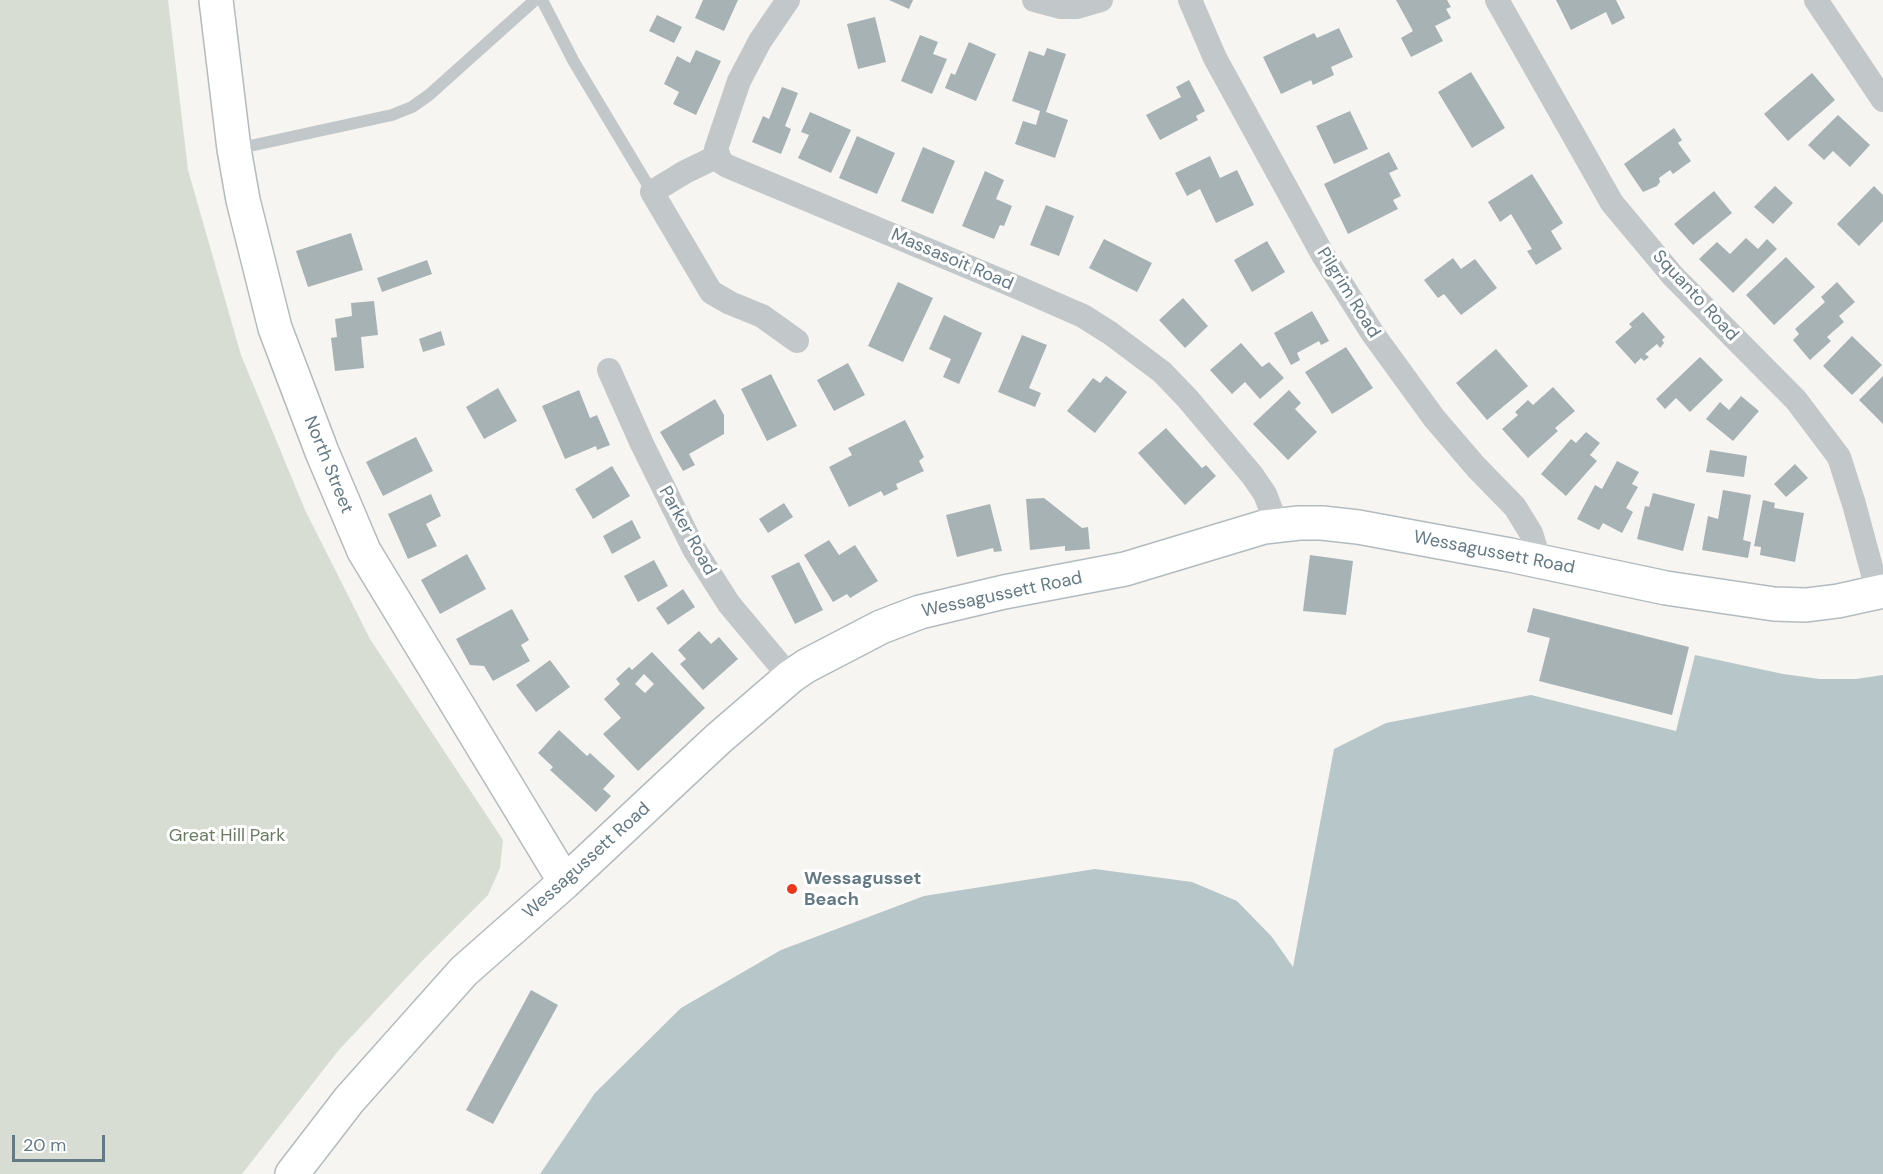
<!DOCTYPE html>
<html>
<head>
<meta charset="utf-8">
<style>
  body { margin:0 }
  #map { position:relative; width:1883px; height:1174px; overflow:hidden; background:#f6f5f1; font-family:"DM Sans",sans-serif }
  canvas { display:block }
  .scale { position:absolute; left:12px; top:1135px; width:93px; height:27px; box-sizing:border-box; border:3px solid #637984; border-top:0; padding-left:8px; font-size:18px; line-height:21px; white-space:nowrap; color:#637984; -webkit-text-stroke:4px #fff; paint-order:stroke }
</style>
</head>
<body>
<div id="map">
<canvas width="1883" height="1174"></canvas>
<div class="scale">20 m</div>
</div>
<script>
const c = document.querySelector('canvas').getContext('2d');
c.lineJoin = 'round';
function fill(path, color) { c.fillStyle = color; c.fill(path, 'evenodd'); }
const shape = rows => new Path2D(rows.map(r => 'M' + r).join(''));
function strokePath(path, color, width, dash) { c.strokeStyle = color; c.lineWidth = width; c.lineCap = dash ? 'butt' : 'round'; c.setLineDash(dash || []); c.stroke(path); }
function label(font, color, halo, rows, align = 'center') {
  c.font = font + ' "DM Sans",sans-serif'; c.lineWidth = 6; c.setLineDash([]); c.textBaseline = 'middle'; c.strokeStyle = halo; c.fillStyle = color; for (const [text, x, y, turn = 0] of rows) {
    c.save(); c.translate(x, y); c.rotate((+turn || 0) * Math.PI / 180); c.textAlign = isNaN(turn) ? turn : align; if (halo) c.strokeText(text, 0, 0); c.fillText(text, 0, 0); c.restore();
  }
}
fill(shape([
  [0,0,168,0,188,170,241,355,305,510,370,639,503,840,500,868,488,895,422,961,338,1051,242,1174,0,1174]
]), '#d7ddd2');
fill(shape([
  [1695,655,1783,674,1820,679,1856,679,1883,675,1883,1174,540,1174,595,1093,681,1008,781,950,924,896,1095,869,1192,882,1237,901,1272,937,1293,967,1334,749,1386,723,1531,695,1676,731]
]), '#b7c6c8');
fill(shape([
  [703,0,738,0,724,31,695,18],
  [889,0,913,0,909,9],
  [1396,0,1447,0,1451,7,1446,9,1451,18,1435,26,1443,41,1411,57,1401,38,1413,31],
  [1556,0,1616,0,1625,18,1612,25,1606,12,1571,30],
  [657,15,682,27,674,43,649,31],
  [875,17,886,62,858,69,847,24],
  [1339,28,1353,57,1331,67,1334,75,1313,85,1311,80,1281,94,1263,57,1314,33,1317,38],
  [920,35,938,42,933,54,947,59,932,94,901,81],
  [969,42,996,54,976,101,945,88,951,73,955,75],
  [1047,48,1066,54,1046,112,1068,120,1055,158,1015,144,1023,121,1036,125,1040,111,1012,101,1029,51,1044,56],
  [696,50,721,61,696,115,673,104,679,92,664,84,677,56,690,63],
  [1471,72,1505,128,1472,148,1438,92],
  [1812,73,1835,100,1788,141,1764,114],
  [1189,80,1205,111,1196,116,1198,120,1160,140,1146,115,1181,97,1176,87],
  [782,87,798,93,785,126,791,129,781,154,752,142,763,116,769,119],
  [1350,111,1368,149,1334,164,1316,126],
  [810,112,851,130,831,173,798,158,809,135,801,132],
  [1838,115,1870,145,1850,167,1833,151,1824,160,1808,145],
  [1674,128,1682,140,1678,143,1691,161,1673,174,1670,170,1659,178,1660,182,1657,186,1643,192,1624,164],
  [857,136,895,153,877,194,839,178],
  [923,147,955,161,933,214,901,201],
  [1389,152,1398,169,1389,173,1401,196,1393,200,1398,209,1348,234,1324,184],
  [1210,156,1220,178,1237,170,1254,205,1216,223,1200,189,1187,196,1175,173],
  [985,171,1004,180,996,199,1012,206,1004,226,1000,225,994,239,962,226],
  [1532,174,1563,223,1551,231,1562,249,1536,265,1527,251,1532,249,1511,214,1500,222,1488,202],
  [1775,186,1793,203,1773,224,1754,207],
  [1874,186,1883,195,1883,221,1859,246,1837,224],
  [1714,191,1732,213,1693,245,1674,224],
  [1046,205,1074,216,1059,256,1030,245],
  [351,233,363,270,308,287,296,251],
  [1746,238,1758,249,1767,239,1777,249,1733,293,1699,259,1717,242,1730,254],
  [1104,239,1152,263,1137,292,1089,268],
  [1267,241,1285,272,1252,292,1234,260],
  [1786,257,1815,287,1774,325,1746,295],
  [1453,258,1461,269,1475,259,1497,288,1461,315,1444,294,1438,298,1424,280],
  [427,260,432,274,382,292,377,278],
  [898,282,933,298,903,362,868,346],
  [1837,282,1855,302,1839,316,1844,322,1827,337,1831,341,1810,360,1793,340,1799,334,1795,329,1825,302,1821,297],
  [1183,298,1208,326,1185,348,1159,320],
  [374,301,378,335,361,337,364,368,335,371,331,338,337,337,335,319,352,316,351,303],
  [1312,311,1329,341,1321,345,1319,341,1297,353,1300,360,1291,365,1274,333],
  [1643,312,1665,337,1662,340,1664,343,1660,348,1657,344,1645,354,1649,357,1644,361,1641,358,1635,364,1615,342,1632,327,1629,324],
  [944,315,982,333,959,384,943,377,951,359,929,349],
  [441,331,445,345,423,352,419,339],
  [1022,335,1047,345,1029,388,1041,393,1035,407,998,392],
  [1852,336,1882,365,1852,395,1823,366],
  [1241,343,1262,367,1269,362,1284,378,1260,399,1245,382,1232,394,1210,370],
  [1346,347,1373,388,1332,414,1305,372],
  [1496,349,1528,386,1487,420,1456,383],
  [1700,357,1723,380,1690,412,1676,398,1665,409,1656,399],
  [848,363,865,395,834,411,817,380],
  [771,374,797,426,767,441,741,389],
  [1106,376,1127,392,1095,433,1067,411,1093,378,1100,383],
  [1883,376,1883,424,1859,400],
  [1553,387,1575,411,1555,428,1558,431,1528,458,1502,429,1518,415,1515,412,1528,400,1533,405],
  [498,388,517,421,484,439,466,407],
  [579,390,590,418,597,415,610,445,597,450,596,446,565,459,542,406],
  [1289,390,1301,403,1295,409,1317,432,1288,460,1253,424],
  [1741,396,1759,411,1733,441,1706,419,1720,402,1729,410],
  [715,399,724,415,724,434,689,454,695,465,683,471,660,432],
  [905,420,924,457,919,461,924,471,896,484,898,489,884,496,881,491,849,507,829,467,852,455,848,448],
  [1166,428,1202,468,1206,465,1216,476,1185,505,1138,453],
  [1586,432,1600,443,1590,455,1597,461,1566,496,1541,474,1571,439,1576,443],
  [416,437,433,471,383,496,366,462],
  [1710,450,1747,456,1744,477,1706,472],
  [1617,461,1639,472,1632,484,1638,487,1626,508,1633,512,1622,533,1603,523,1599,530,1577,519,1595,485,1602,489],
  [1795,464,1808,478,1786,497,1774,484],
  [612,466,630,496,593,519,575,489],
  [1723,490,1751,495,1743,540,1751,542,1748,558,1702,550,1708,516,1718,519],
  [1653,493,1695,504,1683,551,1637,539,1645,506,1649,507],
  [431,494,441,516,426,524,437,546,408,559,388,514],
  [1044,498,1082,528,1088,527,1090,549,1065,551,1065,546,1030,550,1026,499],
  [1763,500,1775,503,1774,508,1804,513,1795,562,1760,555,1761,547,1754,546],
  [784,503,793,517,768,533,759,519],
  [990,504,1002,551,994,552,993,548,957,557,946,515],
  [632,520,641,538,612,554,603,536],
  [829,540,839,555,855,545,878,581,850,598,847,594,833,602,804,555],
  [467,554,486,589,440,614,421,580],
  [1310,555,1353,561,1346,615,1303,611],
  [654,560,668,586,638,602,624,576],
  [799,562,823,610,795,624,771,576],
  [683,589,695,607,668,625,656,608],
  [1533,608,1689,647,1672,715,1539,681,1550,638,1527,632],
  [512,609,529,640,521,645,530,661,493,681,484,666,470,665,456,639],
  [699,631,711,644,719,637,738,659,703,690,680,664,686,659,678,650],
  [652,652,705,708,638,771,603,734,621,718,604,699,620,684,616,679,629,667,632,670],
  [644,674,654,684,645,693,635,684],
  [550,660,570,687,536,712,516,685],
  [559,730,587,756,590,753,615,776,603,789,611,796,596,812,550,770,553,767,538,753],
  [531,990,558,1005,493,1124,466,1110]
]), '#a7b2b5');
const secondary = shape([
  [216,0,234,149,243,200,275,328,322,452,364,551,565,882],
  [292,1174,349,1100,464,971,565,882,718,739,790,677,806,666,881,627,920,612,1004,592,1125,569,1264,527,1299,523,1322,523,1358,527,1510,555,1666,588,1774,604,1806,605,1838,601,1883,591]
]);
strokePath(secondary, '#b4bbbe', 36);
strokePath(shape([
  [542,0,574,62,652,192],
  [236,149,392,115,412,107,429,95,535,0]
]), '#c2c7c9', 12);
strokePath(shape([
  [788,0,760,41,739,81,716,149,721,162,727,166,1019,288,1083,316,1110,333,1162,372,1187,398,1252,475,1265,494,1277,525],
  [1034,0,1060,7,1077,7,1101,0],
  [1190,0,1215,58,1323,255,1373,334,1434,418,1476,467,1515,507,1531,533,1540,562],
  [1497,0,1612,203,1673,276,1796,400,1839,457,1854,504,1878,593],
  [1816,0,1883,100],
  [718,156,685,172,652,192,711,292,730,303,762,316,797,341],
  [609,370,642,444,694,549,729,604,790,677]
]), '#c2c7c9', 24);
strokePath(secondary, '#fff', 33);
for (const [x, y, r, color] of [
  [792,889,6,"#ec371b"]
]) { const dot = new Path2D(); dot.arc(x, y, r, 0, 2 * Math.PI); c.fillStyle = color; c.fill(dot); strokePath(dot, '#fff', 2); }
label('18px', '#637984', '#fff', [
  ["Massasoit Road",952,260,23],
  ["Pilgrim Road",1348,293,58],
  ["Squanto Road",1695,296,47],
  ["North Street",328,465,68],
  ["Parker Road",687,531,61],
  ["Wessagussett Road",1494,553,11],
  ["Wessagussett Road",1002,595,-12],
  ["Wessagussett Road",587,861,-42]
]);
label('18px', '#697b62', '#fff', [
  ["Great Hill Park",227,836]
]);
label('bold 18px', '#637984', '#fff', [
  ["Wessagusset",804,879],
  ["Beach",804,900]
], 'left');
</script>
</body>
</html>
